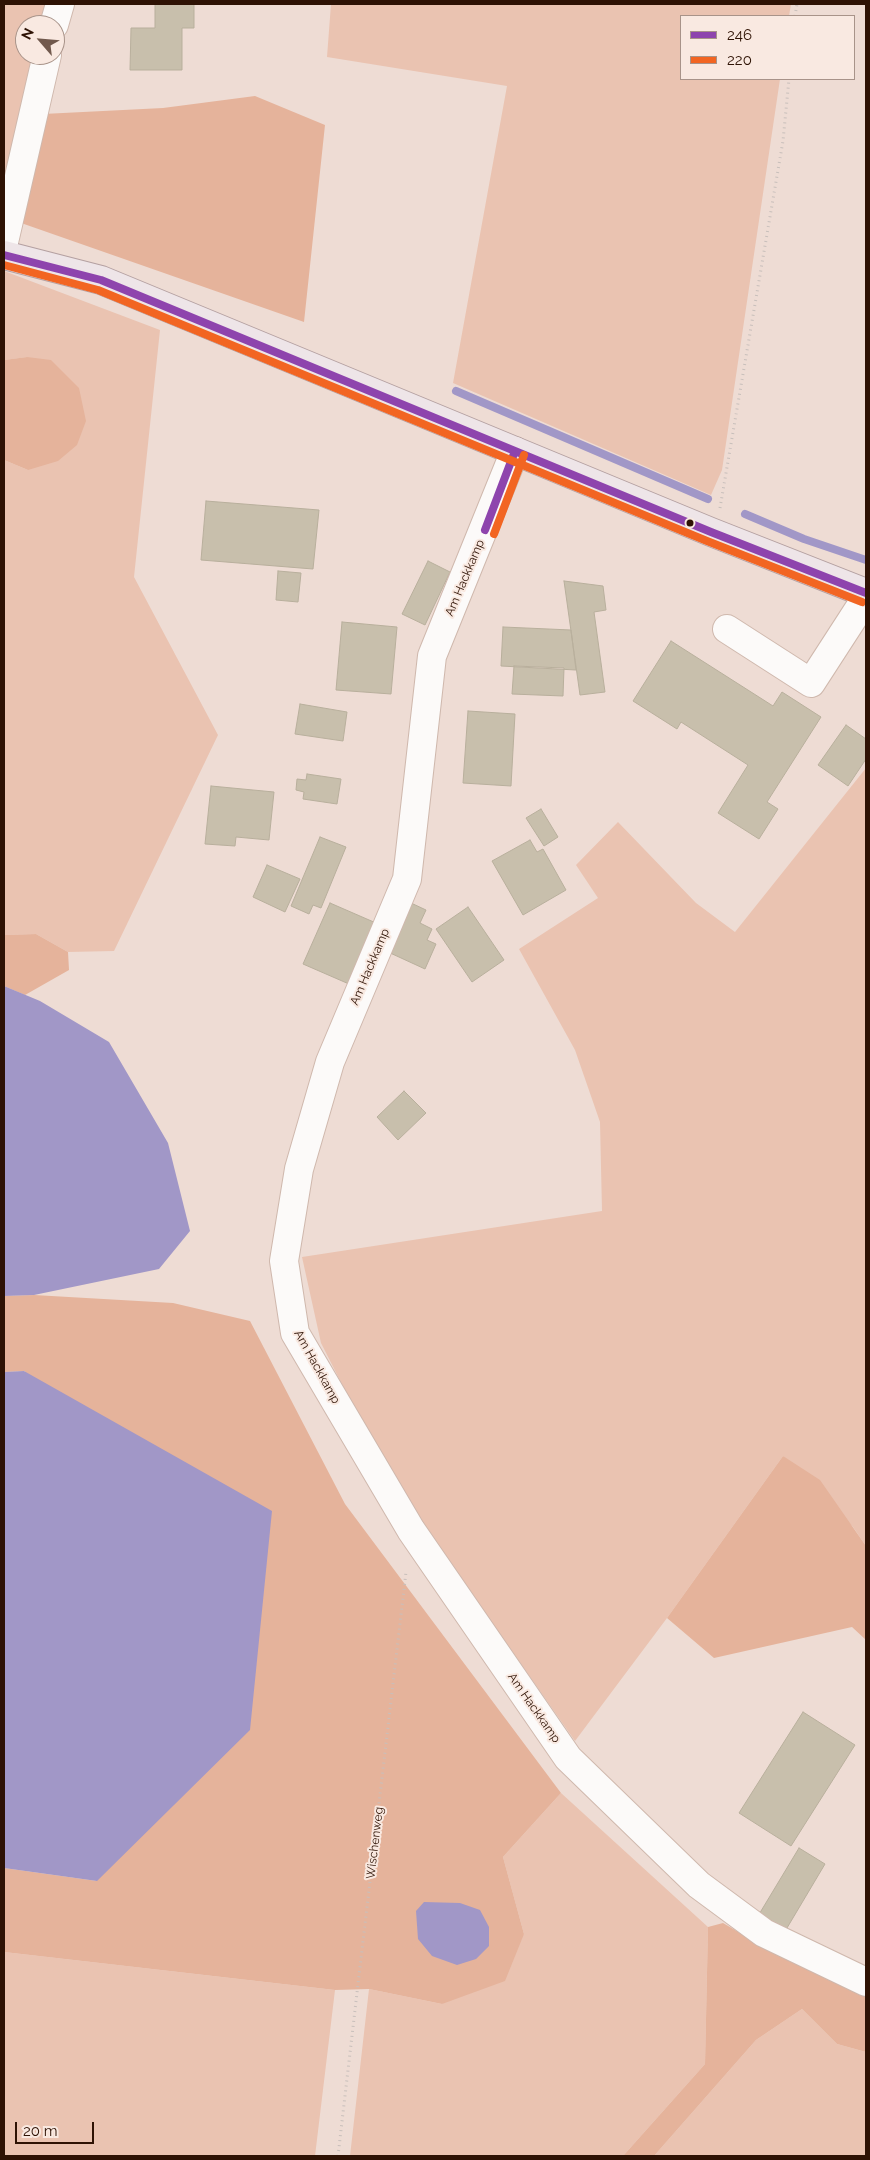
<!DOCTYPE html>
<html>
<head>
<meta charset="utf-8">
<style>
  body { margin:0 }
  #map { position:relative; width:870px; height:2160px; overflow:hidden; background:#eedcd4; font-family:Raleway,sans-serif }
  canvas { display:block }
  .frame { position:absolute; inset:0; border:5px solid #2e1204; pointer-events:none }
  .legend { position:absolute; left:680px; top:15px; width:175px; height:65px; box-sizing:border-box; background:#f9e9e1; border:1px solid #a89389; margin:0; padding:6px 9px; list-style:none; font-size:15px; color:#2e1204 }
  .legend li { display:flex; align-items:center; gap:10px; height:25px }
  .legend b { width:25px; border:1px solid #a89389 }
  .north { position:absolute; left:15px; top:15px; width:50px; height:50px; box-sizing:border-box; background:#f9e9e1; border:1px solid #a89389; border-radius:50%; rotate:297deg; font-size:14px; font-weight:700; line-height:20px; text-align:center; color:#2e1204 }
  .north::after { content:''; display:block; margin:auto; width:18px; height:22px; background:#71594d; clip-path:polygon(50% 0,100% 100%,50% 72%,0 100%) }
  .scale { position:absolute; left:15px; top:2122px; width:79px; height:22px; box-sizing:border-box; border:2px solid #2e1204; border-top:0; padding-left:6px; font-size:15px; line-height:18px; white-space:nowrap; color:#2e1204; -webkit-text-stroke:4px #f9e9e1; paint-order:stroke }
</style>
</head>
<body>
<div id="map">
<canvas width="870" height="2160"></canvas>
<div class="frame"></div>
<ul class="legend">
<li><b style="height:6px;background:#8e44ad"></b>246</li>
<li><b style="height:6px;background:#f26522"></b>220</li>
</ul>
<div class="north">N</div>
<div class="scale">20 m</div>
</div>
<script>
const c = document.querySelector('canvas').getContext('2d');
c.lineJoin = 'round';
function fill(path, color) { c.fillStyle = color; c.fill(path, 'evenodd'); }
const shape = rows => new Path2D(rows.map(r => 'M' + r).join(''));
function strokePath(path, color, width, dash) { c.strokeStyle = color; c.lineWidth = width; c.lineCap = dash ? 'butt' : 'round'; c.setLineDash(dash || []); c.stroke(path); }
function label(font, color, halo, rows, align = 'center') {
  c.font = font + ' Raleway,sans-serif'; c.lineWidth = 4; c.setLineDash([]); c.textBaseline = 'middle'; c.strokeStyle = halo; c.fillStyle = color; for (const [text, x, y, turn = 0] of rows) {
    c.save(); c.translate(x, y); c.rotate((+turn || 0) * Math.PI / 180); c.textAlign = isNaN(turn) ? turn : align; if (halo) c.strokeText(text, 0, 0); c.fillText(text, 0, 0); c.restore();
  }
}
fill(shape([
  [4,4,54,4,48,25,25,25,25,55,39,55,4,177],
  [331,4,791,4,789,16,681,16,681,79,780,79,722,470,711,495,453,383,507,86,327,57],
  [4,271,160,330,134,577,218,735,114,951,68,952,36,934,4,935,4,460,28,470,28,357,4,360],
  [866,768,866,1546,853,1527,783,1456,667,1618,575,1741,387,1473,321,1343,302,1257,602,1211,600,1122,575,1050,519,949,598,898,576,865,618,822,696,903,735,932],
  [561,1793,708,1927,705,2064,623,2156,350,2156,369,1989,442,2004,524,1934,503,1857],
  [4,1952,335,1990,315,2156,4,2156],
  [802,2009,837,2044,866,2052,866,2156,654,2156,756,2040]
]), '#eac3b1');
fill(shape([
  [255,96,325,125,304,322,4,217,4,178,23,115,163,108],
  [27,357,51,360,79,388,86,421,77,445,58,461,28,470,4,460,4,360],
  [36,934,68,952,69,970,25,995,4,986,4,935],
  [34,1295,173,1303,250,1321,345,1504,561,1793,503,1857,524,1934,505,1981,442,2004,369,1989,335,1990,4,1952,4,1868,97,1881,25,1371,4,1372,4,1296],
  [783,1456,820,1480,866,1546,866,1640,852,1627,714,1658,667,1618],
  [723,1923,759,1944,866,1996,866,2052,837,2044,802,2009,756,2040,654,2156,623,2156,705,2064,708,1927]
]), '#e5b39b');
fill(shape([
  [4,986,40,1001,109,1042,168,1143,190,1231,159,1269,34,1295,4,1296],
  [24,1371,272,1511,250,1730,97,1881,4,1868,4,1372],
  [424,1902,460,1903,480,1910,489,1927,489,1946,476,1959,457,1965,432,1956,418,1939,416,1911]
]), '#a197c7');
strokePath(shape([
  [456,391,708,499],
  [745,514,804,539,866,560]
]), '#a197c7', 8);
const building = shape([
  [155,4,194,4,194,28,182,28,182,70,130,70,131,28,155,28,155,4],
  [206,501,319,510,313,569,201,560,206,501],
  [428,561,450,572,425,625,402,614,428,561],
  [278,571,301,573,298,602,276,600,278,571],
  [564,581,603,586,606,610,594,612,605,692,580,695,564,581],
  [342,622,397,627,391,694,336,690,342,622],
  [503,627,571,630,576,670,501,666,503,627],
  [671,641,773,706,782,692,821,717,767,802,778,809,759,839,718,813,748,765,681,722,677,729,633,701,671,641],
  [514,666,564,668,563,696,512,694,514,666],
  [300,704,347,712,343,741,295,734,300,704],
  [468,711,515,714,511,786,463,783,468,711],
  [846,725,866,739,866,759,848,786,818,765,846,725],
  [307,774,341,779,337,804,303,799,304,792,296,790,297,779,306,780,307,774],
  [211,786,274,792,269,840,236,837,235,846,205,844,211,786],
  [541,809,558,837,544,846,526,818,541,809],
  [320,837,346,847,321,908,313,905,309,914,291,906,320,837],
  [530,840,537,852,543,849,566,890,523,915,492,861,530,840],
  [267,865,300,879,285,912,253,897,267,865],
  [330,903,376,923,349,984,303,964,330,903],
  [411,903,426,910,420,923,432,929,427,940,436,944,425,969,388,952,411,903],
  [468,907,504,960,472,982,436,929,468,907],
  [404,1091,426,1113,398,1140,377,1117,404,1091],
  [803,1712,855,1745,791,1846,739,1813,803,1712],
  [799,1848,825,1864,784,1933,758,1916,799,1848]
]);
fill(building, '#c8bfac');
strokePath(building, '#b8af9c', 1);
const minor = shape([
  [54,25,60,4],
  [4,242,47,55],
  [515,451,432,656,407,879,330,1062,299,1169,284,1261,295,1333,411,1530,568,1758,699,1885,764,1933,866,1982],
  [727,629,811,683,866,598]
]);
const major = shape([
  [4,255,101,280,711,532,866,593]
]);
strokePath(minor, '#cfb8ad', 30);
strokePath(major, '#b4a0a1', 30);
strokePath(shape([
  [795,16,797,4],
  [720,508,783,141,789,79],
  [338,2156,406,1572]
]), '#c8bfbb', 3, [1, 4]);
strokePath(minor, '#fcfaf9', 28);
strokePath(major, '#eee5e8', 28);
strokePath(shape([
  [4,255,101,280,711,532,866,593],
  [485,530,515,451]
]), '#8e44ad', 8);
strokePath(shape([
  [4,265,98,290,707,541,862,602],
  [494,534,524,455]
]), '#f26522', 8);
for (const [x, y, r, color] of [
  [690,523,4.5,"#2e1204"]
]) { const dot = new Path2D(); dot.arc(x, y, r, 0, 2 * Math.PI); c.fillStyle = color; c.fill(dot); strokePath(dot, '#f9e9e1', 2); }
label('12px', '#2e1204', '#f9e9e1', [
  ["Am Hackkamp",465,578,-67],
  ["Am Hackkamp",370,967,-67],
  ["Am Hackkamp",317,1367,61],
  ["Am Hackkamp",534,1708,55],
  ["Wischenweg",375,1843,-83]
]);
</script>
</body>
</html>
